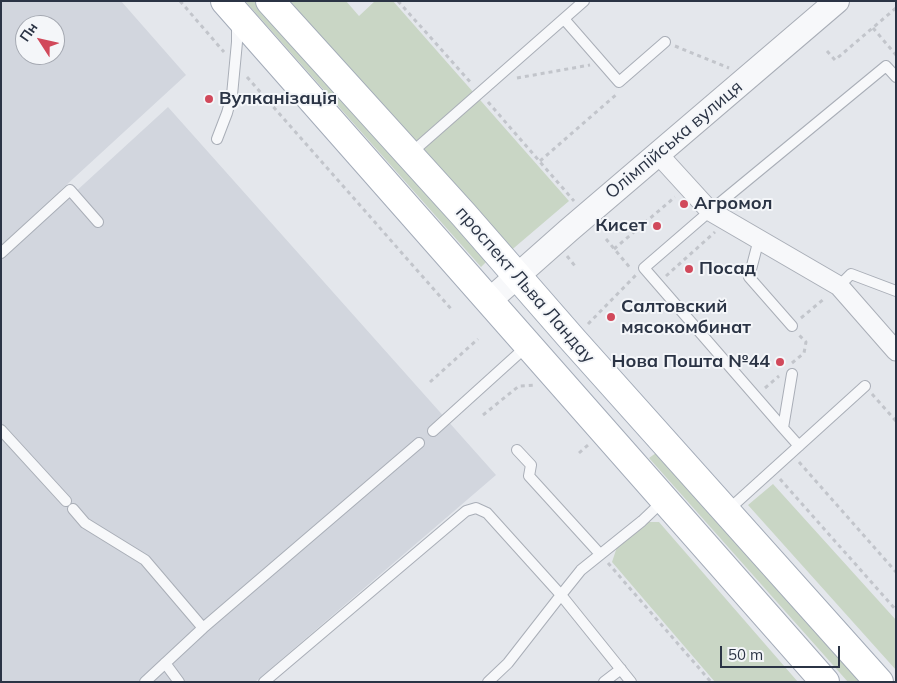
<!DOCTYPE html>
<html>
<head>
<meta charset="utf-8">
<style>
  body { margin:0 }
  #map { position:relative; width:897px; height:683px; overflow:hidden; background:#e4e7ec; font-family:Mulish,sans-serif }
  canvas { display:block }
  .frame { position:absolute; inset:0; border:2px solid #2b3445; pointer-events:none }
  .north { position:absolute; left:15px; top:15px; width:50px; height:50px; box-sizing:border-box; background:#f4f6f9; border:1px solid #a4a8b1; border-radius:50%; rotate:305deg; font-size:14px; font-weight:700; line-height:20px; text-align:center; color:#2b3445 }
  .north::after { content:''; display:block; margin:auto; width:18px; height:22px; background:#d1495b; clip-path:polygon(50% 0,100% 100%,50% 72%,0 100%) }
  .scale { position:absolute; left:720px; top:646px; width:120px; height:22px; box-sizing:border-box; border:2px solid #2b3445; border-top:0; padding-left:6px; font-size:15px; line-height:18px; white-space:nowrap; color:#2b3445; -webkit-text-stroke:4px #f4f6f9; paint-order:stroke }
</style>
</head>
<body>
<div id="map">
<canvas width="897" height="683"></canvas>
<div class="frame"></div>
<div class="north">Пн</div>
<div class="scale">50 m</div>
</div>
<script>
const c = document.querySelector('canvas').getContext('2d');
c.lineJoin = 'round';
function fill(path, color) { c.fillStyle = color; c.fill(path, 'evenodd'); }
const shape = rows => new Path2D(rows.map(r => 'M' + r).join(''));
function strokePath(path, color, width, dash) { c.strokeStyle = color; c.lineWidth = width; c.lineCap = dash ? 'butt' : 'round'; c.setLineDash(dash || []); c.stroke(path); }
function label(font, color, halo, rows, align = 'center') {
  c.font = font + ' Mulish,sans-serif'; c.lineWidth = 4; c.setLineDash([]); c.textBaseline = 'middle'; c.strokeStyle = halo; c.fillStyle = color; for (const [text, x, y, turn = 0] of rows) {
    c.save(); c.translate(x, y); c.rotate((+turn || 0) * Math.PI / 180); c.textAlign = isNaN(turn) ? turn : align; if (halo) c.strokeText(text, 0, 0); c.fillText(text, 0, 0); c.restore();
  }
}
fill(shape([
  [1,1,121,1,186,75,1,245],
  [25,25,55,25,55,55,25,55],
  [168,107,496,475,255,682,1,682,1,260]
]), '#d2d6de');
fill(shape([
  [245,1,256,1,486,262,481,267],
  [283,1,346,1,359,16,375,1,393,1,569,201,508,253],
  [656,453,778,590,860,682,848,682,649,458],
  [773,484,896,620,896,670,748,505],
  [648,522,659,522,798,682,715,682,612,562,617,547]
]), '#c9d6c5');
const service = shape([
  [564,19,619,82,665,42],
  [217,139,227,113,232,95,237,42,237,23],
  [410,154,584,1],
  [759,239,749,277,792,326],
  [1,253,70,190,98,222],
  [839,286,851,274,896,291],
  [792,374,783,428,799,446],
  [783,428,644,268,710,211,886,66,896,77],
  [1,430,66,501],
  [433,431,527,346],
  [517,450,531,465,529,476,600,554],
  [73,509,85,523,145,560,203,628,419,443],
  [727,511,865,386],
  [165,663,179,682],
  [145,682,203,628],
  [264,682,466,511,476,508,487,513,561,595,581,570,642,521,664,500],
  [488,682,508,663,561,595,631,682],
  [604,682,621,669]
]);
const minor = shape([
  [658,154,710,211,839,286,896,351]
]);
const tertiary = shape([
  [490,300,569,230,837,1]
]);
const primary = shape([
  [225,1,825,682],
  [270,1,464,215,573,340,879,682]
]);
strokePath(service, '#a9aeb7', 12);
strokePath(minor, '#a9aeb7', 21);
strokePath(tertiary, '#a9aeb7', 26);
strokePath(primary, '#a3abb8', 30);
strokePath(shape([
  [180,1,224,52],
  [398,1,472,84],
  [873,28,896,55],
  [675,46,729,68],
  [827,51,835,60,896,8],
  [247,77,453,311],
  [517,78,590,65],
  [488,102,574,201],
  [540,161,617,94],
  [606,239,631,269],
  [614,249,675,197],
  [567,256,575,266],
  [666,276,715,232],
  [801,318,825,298],
  [588,324,636,275],
  [792,363,804,353,806,342,799,335],
  [430,382,478,339],
  [765,388,779,376],
  [872,394,896,421],
  [483,415,519,386,535,385],
  [579,453,588,445],
  [799,462,896,572],
  [780,479,896,610],
  [608,563,711,682]
]), '#c2c5cb', 3, [4, 4]);
strokePath(service, '#f7f8fa', 10);
strokePath(minor, '#f7f8fa', 19);
strokePath(tertiary, '#f7f8fa', 24);
strokePath(primary, '#fff', 28);
for (const [x, y, r, color] of [
  [209,99,5,"#d1495b"],
  [684,204,5,"#d1495b"],
  [657,226,5,"#d1495b"],
  [689,269,5,"#d1495b"],
  [611,317,5,"#d1495b"],
  [780,362,5,"#d1495b"]
]) { const dot = new Path2D(); dot.arc(x, y, r, 0, 2 * Math.PI); c.fillStyle = color; c.fill(dot); strokePath(dot, '#f4f6f9', 2); }
label('bold 18px', '#2b3445', '#f4f6f9', [
  ["Вулканізація",219,99],
  ["Агромол",694,204],
  ["Кисет",647,226,"right"],
  ["Посад",699,269],
  ["Салтовский",621,307],
  ["мясокомбинат",621,328],
  ["Нова Пошта №44",770,362,"right"]
], 'left');
label('18px', '#2b3445', '#f4f6f9', [
  ["Олімпійська вулиця",674,140,-40],
  ["проспект Льва Ландау",525,285,49]
]);
</script>
</body>
</html>
